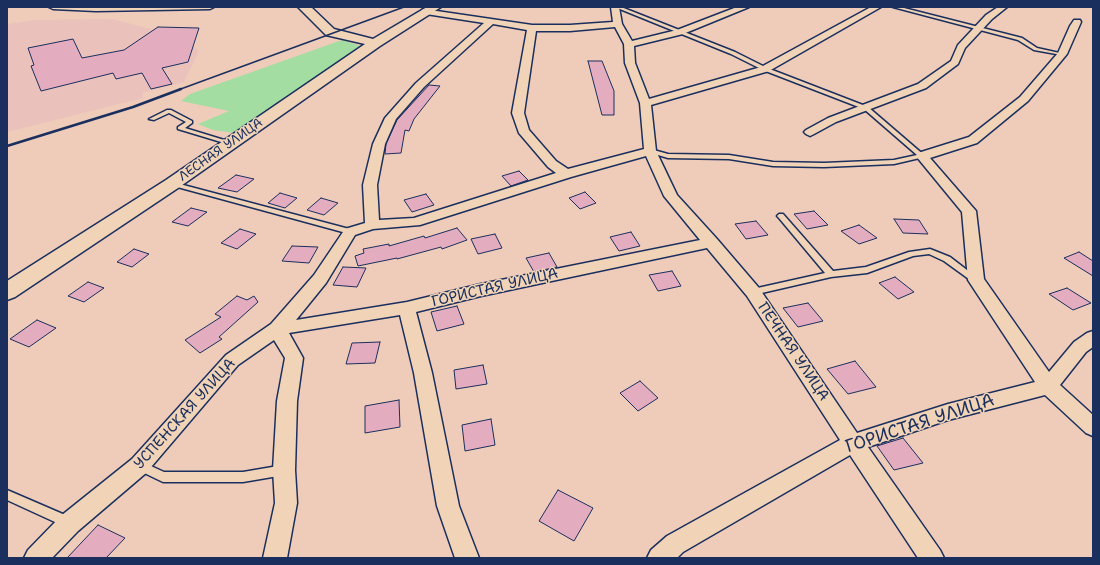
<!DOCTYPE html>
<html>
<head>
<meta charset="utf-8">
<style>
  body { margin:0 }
  #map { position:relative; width:1100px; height:565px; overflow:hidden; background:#eeccb9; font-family:"Shantell Sans",sans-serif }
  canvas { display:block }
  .frame { position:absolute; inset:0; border:8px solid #1b2f5e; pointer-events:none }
</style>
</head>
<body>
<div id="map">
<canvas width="1100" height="565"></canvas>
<div class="frame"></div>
</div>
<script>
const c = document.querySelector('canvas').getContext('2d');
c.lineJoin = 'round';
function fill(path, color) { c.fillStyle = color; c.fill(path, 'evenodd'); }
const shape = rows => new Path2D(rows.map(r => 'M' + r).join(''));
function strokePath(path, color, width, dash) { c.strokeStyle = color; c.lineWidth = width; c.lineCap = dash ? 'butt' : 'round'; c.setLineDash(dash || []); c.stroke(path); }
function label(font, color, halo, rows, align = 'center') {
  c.font = font + ' "Shantell Sans",sans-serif'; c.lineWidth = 3; c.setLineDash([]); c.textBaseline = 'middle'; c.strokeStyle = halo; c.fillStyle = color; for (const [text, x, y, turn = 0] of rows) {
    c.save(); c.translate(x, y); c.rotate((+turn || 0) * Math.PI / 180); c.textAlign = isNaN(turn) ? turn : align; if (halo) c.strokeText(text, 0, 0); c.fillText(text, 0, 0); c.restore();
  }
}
fill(shape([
  [113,19,184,38,199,51,184,82,142,93,143,98,7,132,7,24,36,20]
]), '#ebc2bb');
fill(shape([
  [342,40,358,45,362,49,249,130,234,133,213,130,198,124,229,111,181,101,190,94]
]), '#a3dda2');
const building = shape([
  [158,27,199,28,188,62,162,68,172,84,151,89,142,73,116,79,113,73,41,91,31,66,34,65,28,48,73,39,82,58,124,50,158,27],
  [588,61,602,61,614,91,614,115,602,115,588,61],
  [429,85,440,86,414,119,409,131,405,130,401,153,385,154,386,144,397,120,429,85],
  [519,171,528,180,511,186,502,176,519,171],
  [236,175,254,179,237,192,218,188,236,175],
  [585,192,596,203,580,209,569,198,585,192],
  [280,193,297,198,285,208,268,203,280,193],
  [426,194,434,205,412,212,404,200,426,194],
  [321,198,338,203,324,215,307,210,321,198],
  [191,208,207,212,188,226,172,222,191,208],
  [814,211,828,225,807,229,794,214,814,211],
  [894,219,919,220,928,234,903,233,894,219],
  [756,221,768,235,746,239,735,224,756,221],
  [859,225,877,238,859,244,841,231,859,225],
  [457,228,467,240,442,249,441,247,397,259,397,258,358,266,355,256,364,253,363,249,389,244,389,246,424,236,425,238,457,228],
  [240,229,256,234,237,249,221,243,240,229],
  [631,232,640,246,619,251,610,237,631,232],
  [495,234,502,248,478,254,471,239,495,234],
  [292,246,318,247,309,263,282,261,292,246],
  [134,249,149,254,132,267,117,262,134,249],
  [1079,252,1093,261,1093,276,1064,258,1079,252],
  [549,253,557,267,534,272,526,258,549,253],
  [343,267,366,268,357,287,333,285,343,267],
  [672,271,681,286,658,291,649,275,672,271],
  [895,277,914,292,898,299,879,283,895,277],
  [88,282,104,288,84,302,68,296,88,282],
  [1067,288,1091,303,1073,310,1049,294,1067,288],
  [237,296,247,300,254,296,258,302,219,337,222,339,200,353,185,340,221,317,215,314,237,296],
  [808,303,823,321,798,327,783,308,808,303],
  [457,306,464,324,437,331,431,312,457,306],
  [37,320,56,328,29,347,10,339,37,320],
  [380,342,375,363,346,364,352,343,380,342],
  [855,361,876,387,848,394,827,369,855,361],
  [483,365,487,384,456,389,454,370,483,365],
  [640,381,658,398,638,411,620,393,640,381],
  [399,400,400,427,365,433,365,406,399,400],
  [491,419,495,445,465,451,462,425,491,419],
  [903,438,923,463,894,470,877,446,903,438],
  [558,490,593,508,574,541,539,521,558,490],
  [98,525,125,538,106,558,67,558,98,525]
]);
fill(building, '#e4acbf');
strokePath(building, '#1b2f5e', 1);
const service = shape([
  [615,7,621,7,735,52,767,68,868,107,925,156,924,157,894,164,824,167,773,166,729,159,668,158,648,152,647,151,650,149,668,154,729,155,773,162,824,163,894,160,917,155,864,109,763,70,731,54,615,7],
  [893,7,900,7,1022,38,1037,48,1064,54,1062,55,1034,50,1018,40,893,7],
  [167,110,171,110,192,121,192,123,185,128,234,143,231,145,178,129,178,127,186,122,169,113,154,120,149,119,167,110],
  [172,182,353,230,354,232,350,234,170,185,169,184,172,182],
  [779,214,783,214,833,271,866,267,909,252,930,249,950,257,980,280,976,283,973,282,944,261,929,254,913,256,867,273,831,277,753,295,750,294,749,292,753,289,825,273,779,218,777,216,779,214],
  [140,461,164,472,243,472,284,465,288,467,289,470,288,473,284,475,243,482,163,482,136,469,135,466,136,463,140,461],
  [7,490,72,518,74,522,72,526,68,528,7,500,7,490]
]);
const minor = shape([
  [49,7,214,7,210,9,96,11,53,9,49,7],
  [611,7,619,7,622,24,632,41,677,30,737,7,749,7,683,34,634,46,635,63,649,99,761,67,871,7,881,7,769,71,651,105,656,151,677,195,717,239,759,288,857,433,948,404,1035,382,968,280,962,212,916,156,918,153,969,137,1020,97,1058,53,1070,26,1074,20,1080,20,1081,22,1067,54,1028,101,977,143,930,158,976,211,984,279,1049,372,1074,342,1087,333,1093,331,1093,347,1086,352,1060,385,1093,415,1093,436,1086,433,1045,395,948,420,868,447,940,550,944,558,918,558,850,455,683,552,677,558,647,558,651,550,667,536,840,440,747,296,707,248,481,296,416,312,432,373,459,506,479,558,455,558,437,506,414,373,400,315,289,333,303,358,297,401,295,470,297,503,287,558,263,558,275,503,273,470,277,401,285,358,274,340,238,365,146,473,78,531,52,558,24,558,28,550,62,515,132,459,226,355,271,324,314,275,345,229,365,223,363,185,373,144,385,118,416,83,484,23,426,14,422,11,423,9,532,25,570,25,613,22,611,7],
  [493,24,527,30,512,113,519,133,548,167,556,173,414,218,379,220,377,185,385,144,396,119,424,87,493,24],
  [615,27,624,44,625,63,640,103,644,149,568,169,556,161,529,130,524,113,536,31,570,31,615,27],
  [646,156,664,196,700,240,481,284,407,302,296,320,326,283,355,235,373,229,420,225,571,177,646,156],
  [998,7,1007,7,992,19,965,48,958,64,926,88,836,122,814,134,810,136,806,134,804,132,806,130,828,118,918,84,951,61,958,45,986,15,998,7]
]);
const secondary = shape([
  [298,7,311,7,334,29,373,39,427,7,441,7,380,46,178,188,15,297,7,300,7,281,166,180,365,44,326,35,298,7]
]);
strokePath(service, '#1b2f5e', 3);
strokePath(minor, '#1b2f5e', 3);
strokePath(secondary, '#1b2f5e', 3);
fill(service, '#f1d4b7');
fill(minor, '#f1d4b7');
fill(secondary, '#f1d4b7');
strokePath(shape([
  [178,90,404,7]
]), '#1b2f5e', 1.5);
strokePath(shape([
  [7,146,133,107,181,89]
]), '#1b2f5e', 2.5);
label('13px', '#1b2f5e', '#f1d4b7', [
  ["ЛЕСНАЯ УЛИЦА",221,150,-35]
]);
label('15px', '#1b2f5e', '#f1d4b7', [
  ["ГОРИСТАЯ УЛИЦА",495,288,-13],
  ["ПЕЧНАЯ УЛИЦА",793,352,56],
  ["УСПЕНСКАЯ УЛИЦА",185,414,-48]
]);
label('18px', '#1b2f5e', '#f1d4b7', [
  ["ГОРИСТАЯ УЛИЦА",920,424,-18]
]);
</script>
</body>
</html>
